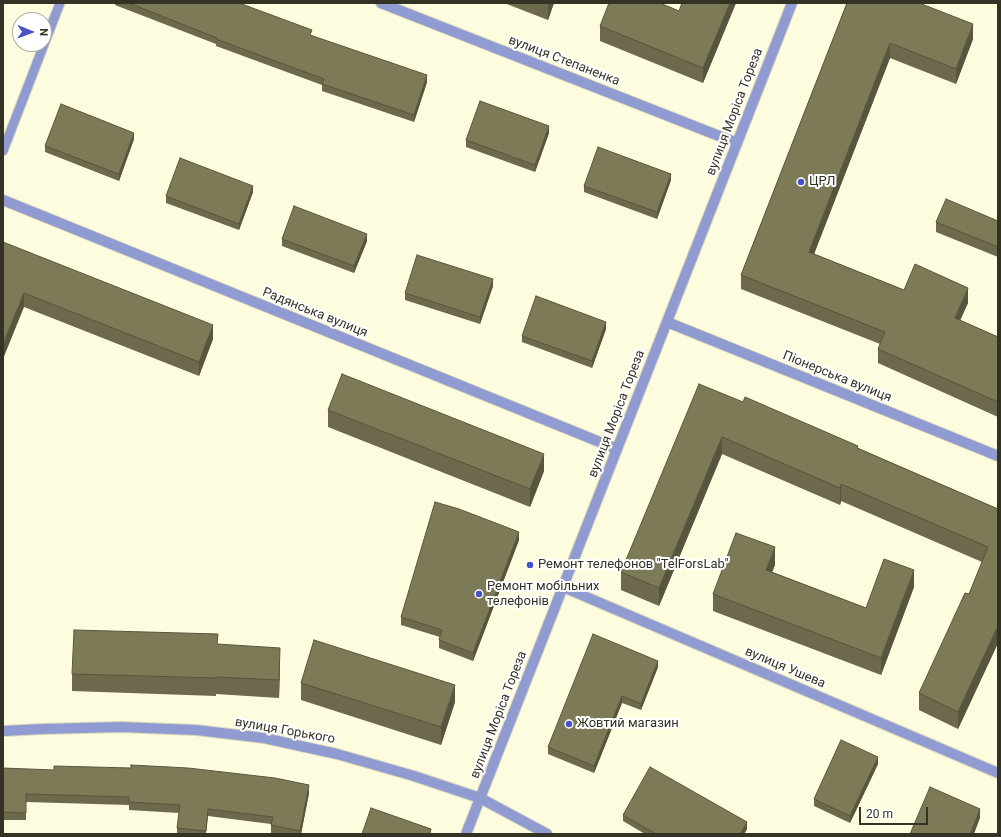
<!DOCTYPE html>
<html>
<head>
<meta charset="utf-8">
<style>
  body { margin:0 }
  #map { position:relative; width:1001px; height:837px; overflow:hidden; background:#fefcde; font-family:Roboto,sans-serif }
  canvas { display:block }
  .frame { position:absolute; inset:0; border:4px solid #343224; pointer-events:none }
  .north { position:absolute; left:12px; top:12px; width:40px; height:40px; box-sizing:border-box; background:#fff; border:1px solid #aeada7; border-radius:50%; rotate:91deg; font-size:11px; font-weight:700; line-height:16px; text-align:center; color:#343224 }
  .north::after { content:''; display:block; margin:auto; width:14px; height:18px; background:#4951c7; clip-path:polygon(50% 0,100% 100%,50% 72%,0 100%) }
  .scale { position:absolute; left:859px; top:807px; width:69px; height:18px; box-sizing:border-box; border:2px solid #343224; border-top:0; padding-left:5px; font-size:12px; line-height:14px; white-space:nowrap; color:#343224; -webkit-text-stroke:3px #fff; paint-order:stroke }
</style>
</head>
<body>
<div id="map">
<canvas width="1001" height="837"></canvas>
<div class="frame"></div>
<div class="north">N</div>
<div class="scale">20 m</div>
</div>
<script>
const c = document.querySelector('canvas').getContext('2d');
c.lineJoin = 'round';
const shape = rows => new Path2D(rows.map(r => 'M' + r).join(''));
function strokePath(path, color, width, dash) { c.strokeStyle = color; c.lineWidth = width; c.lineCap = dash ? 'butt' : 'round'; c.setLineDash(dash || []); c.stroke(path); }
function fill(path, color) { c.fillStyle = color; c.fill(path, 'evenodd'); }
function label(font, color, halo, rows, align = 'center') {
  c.font = font + ' Roboto,sans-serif'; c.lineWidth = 4; c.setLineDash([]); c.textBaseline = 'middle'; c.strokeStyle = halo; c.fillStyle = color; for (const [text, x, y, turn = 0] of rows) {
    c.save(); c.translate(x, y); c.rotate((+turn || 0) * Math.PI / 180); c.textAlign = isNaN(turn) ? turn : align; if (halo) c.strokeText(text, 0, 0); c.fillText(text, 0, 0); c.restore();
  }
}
const lane = shape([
  [3,151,60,3]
]);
const street = shape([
  [381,3,737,143],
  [3,200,617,449],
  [667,322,998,456],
  [563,587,998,773],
  [3,731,43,729,121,727,196,730,264,738,337,754,414,776,480,798,547,834],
  [466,834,792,3]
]);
strokePath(lane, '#dad8bd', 11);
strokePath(street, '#dad8bd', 12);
strokePath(lane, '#8f9bd1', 9);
strokePath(street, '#8f9bd1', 10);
fill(shape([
  [115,3,239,3,312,36,427,82,414,122,322,91,322,85,216,46,216,44,115,5],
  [504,3,554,3,548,20],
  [736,3,703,83,600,41,600,26,679,11],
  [847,3,973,39,956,84,890,58,814,254,904,290,968,303,960,320,998,337,998,417,878,363,878,349,880,344,741,289,741,275],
  [549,133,535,172,466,147,466,140],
  [134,139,119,181,45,152,45,146],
  [671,180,657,219,584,192,584,186],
  [253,192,239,230,166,203,166,196],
  [998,221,998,257,936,232,936,222],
  [282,239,367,241,354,273,282,246],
  [3,242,213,339,199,376,24,307],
  [493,286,480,324,405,300,405,293],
  [606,329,592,368,522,342,522,336],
  [743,402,858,448,998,509,998,643,958,729,919,710,919,693,969,594,982,562,841,501,840,505,722,454,659,606,621,590,621,572],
  [328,410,544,471,530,507,328,427],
  [519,540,473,661,439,648,439,640,440,637,401,625,401,617],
  [775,565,772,572,866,608,914,587,881,675,713,611,713,594],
  [218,644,280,665,279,698,216,694,216,696,72,691,72,674],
  [658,667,641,710,622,703,594,773,548,754,548,747],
  [301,683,455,702,441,745,301,700],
  [878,764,850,823,814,806,814,799],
  [3,768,309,793,301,834,276,834,271,833,271,824,208,816,206,834,177,834,177,828,179,813,129,810,129,805,26,802,26,820,3,820],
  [623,815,747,829,744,834,645,834,623,821]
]), '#6c694c');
fill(shape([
  [548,3,554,3,548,20],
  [730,3,736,3,703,83,703,68],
  [973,24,973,39,956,84,956,69],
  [890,43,890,58,809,267,809,252],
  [427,75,427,82,414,122,414,115],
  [549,126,549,133,535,172,535,165],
  [134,133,134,139,119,181,119,174],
  [671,174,671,180,657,219,657,212],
  [253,186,253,192,239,230,239,224],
  [367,234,367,241,354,273,354,266],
  [493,279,493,286,480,324,480,317],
  [968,288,968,303,955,332,955,318],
  [24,293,24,307,3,359,3,344],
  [606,322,606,329,592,368,592,361],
  [213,325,213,339,199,376,199,362],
  [722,437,722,454,659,606,659,588],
  [544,454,544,471,530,507,530,489],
  [841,484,841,501,840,505,840,488],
  [519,532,519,540,473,661,473,653],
  [775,547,775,565,766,587,766,570],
  [914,570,914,587,881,675,881,658],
  [998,626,998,643,958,729,958,712],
  [280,648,280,665,279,698,279,680],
  [658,661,658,667,641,710,641,704],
  [455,685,455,702,441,745,441,727],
  [622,696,622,703,594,773,594,766],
  [878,757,878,764,850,823,850,816],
  [309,785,309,793,301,834,300,834,300,831],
  [980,809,980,818,974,834,970,834],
  [747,822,747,829,744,834,740,834]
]), '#58553e');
const building = shape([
  [129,3,239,3,312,30,310,35,427,75,414,115,322,84,324,79,216,39,217,38,129,3],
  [609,3,660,3,679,11,682,3,730,3,703,68,600,26,609,3],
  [847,3,919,3,973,24,956,69,890,43,809,252,904,290,915,264,968,288,955,318,998,337,998,402,878,349,885,332,741,275,847,3],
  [480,101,549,126,535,165,466,140,480,101],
  [61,104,134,133,119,174,45,146,61,104],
  [598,147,671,174,657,212,584,186,598,147],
  [180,158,253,186,239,224,166,196,180,158],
  [946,199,998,221,998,247,936,222,946,199],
  [294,206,367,234,354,266,282,239,294,206],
  [3,242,213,325,199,362,24,293,3,344,3,242],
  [417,255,493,279,480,317,405,293,417,255],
  [536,296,606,322,592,361,522,336,536,296],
  [342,374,544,454,530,489,328,410,342,374],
  [699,384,743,402,745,397,858,446,857,448,998,509,998,626,958,712,919,693,965,593,969,594,988,547,841,484,840,488,722,437,659,588,621,572,699,384],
  [435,502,459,509,519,532,473,653,439,640,442,630,401,617,435,502],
  [736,533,775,547,766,570,866,608,884,559,914,570,881,658,713,594,736,533],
  [74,630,218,634,217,644,280,648,279,680,216,677,216,678,72,674,74,630],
  [593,634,658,661,641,704,622,696,594,766,548,747,593,634],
  [314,640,455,685,441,727,301,683,314,640],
  [841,740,878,757,850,816,814,799,841,740],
  [131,765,188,768,275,778,309,785,300,831,271,825,273,817,208,809,206,831,177,828,180,805,129,802,129,797,26,794,26,813,3,812,3,768,54,770,54,766,131,768,131,765],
  [650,767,747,822,740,834,656,834,623,815,650,767],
  [930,787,980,809,970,834,910,834,930,787],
  [371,808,431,829,430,834,362,834,371,808]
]);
fill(building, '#7d7a58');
strokePath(building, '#58553e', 1);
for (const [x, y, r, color] of [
  [801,182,4,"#4951c7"],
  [530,565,4,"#4951c7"],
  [479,594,4,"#4951c7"],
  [569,724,4,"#4951c7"]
]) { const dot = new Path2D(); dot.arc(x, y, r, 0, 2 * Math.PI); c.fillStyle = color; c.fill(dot); strokePath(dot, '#fff', 1.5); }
label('13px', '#343224', '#fff', [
  ["вулиця Степаненка",564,61,21],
  ["вулиця Моріса Тореза",735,112,-69],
  ["Радянська вулиця",315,313,22],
  ["Піонерська вулиця",837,377,22],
  ["вулиця Моріса Тореза",617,414,-69],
  ["вулиця Ушева",785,668,23],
  ["вулиця Моріса Тореза",499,715,-69],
  ["вулиця Горького",285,731,10]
]);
label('13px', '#343224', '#fff', [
  ["ЦРЛ",809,182],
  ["Ремонт телефонов \"TelForsLab\"",538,565],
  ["Ремонт мобільних",487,587],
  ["телефонів",487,602],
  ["Жовтий магазин",577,724]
], 'left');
</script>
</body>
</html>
